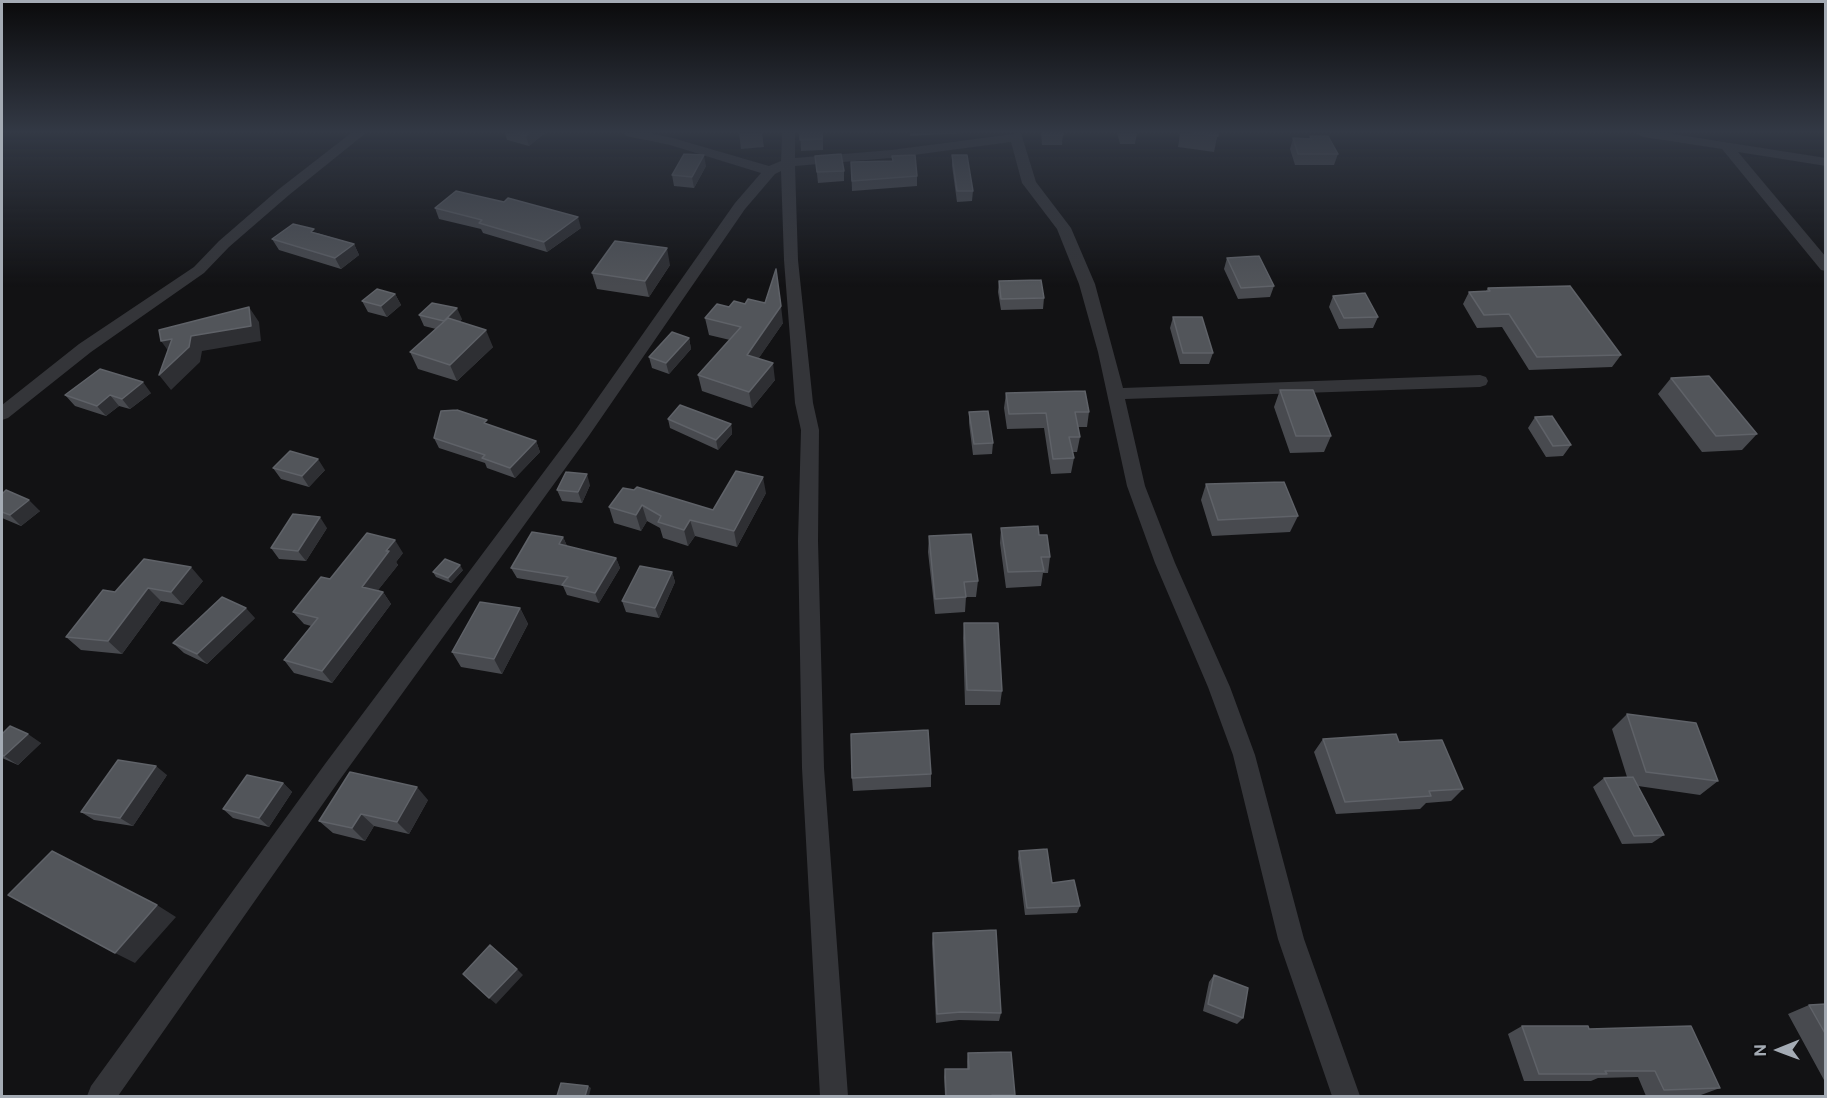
<!DOCTYPE html>
<html>
<head>
<meta charset="utf-8">
<style>
  body { margin:0 }
  #map { position:relative; width:1827px; height:1098px; overflow:hidden; background:#121214; font-family:"Public Sans",sans-serif }
  canvas { display:block }
  .frame { position:absolute; inset:0; border:3px solid #a4abb4; pointer-events:none }
  .north { position:absolute; left:1749px; top:1020px; width:60px; height:60px; -webkit-text-stroke:4px #0d0d0f; paint-order:stroke; rotate:269deg; font-size:16px; font-weight:700; line-height:24px; text-align:center; color:#a4abb4 }
  .north::after { content:''; display:block; margin:auto; width:21px; height:27px; background:#a4abb4; clip-path:polygon(50% 0,100% 100%,50% 72%,0 100%) }
</style>
</head>
<body>
<div id="map">
<canvas width="1827" height="1098"></canvas>
<div class="frame"></div>
<div class="north">N</div>
</div>
<script>
const c = document.querySelector('canvas').getContext('2d');
c.lineJoin = 'round';
const shape = rows => new Path2D(rows.map(r => 'M' + r).join(''));
function fill(path, color) { c.fillStyle = color; c.fill(path, 'evenodd'); }
function strokePath(path, color, width, dash) { c.strokeStyle = color; c.lineWidth = width; c.lineCap = dash ? 'butt' : 'round'; c.setLineDash(dash || []); c.stroke(path); }
fill(shape([
  [351,133,366,133,289,195,229,247,204,273,91,352,8,418,2,420,2,405,79,344,194,267,219,241,279,189,351,133],
  [624,133,649,133,673,138,769,166,781,161,782,133,795,133,795,158,891,150,1021,133,1036,182,1071,228,1095,284,1123,388,1480,375,1486,377,1488,381,1486,385,1480,387,1125,399,1145,486,1175,563,1230,687,1255,755,1304,939,1360,1096,1332,1096,1278,939,1233,755,1208,687,1155,563,1127,486,1098,352,1079,284,1057,229,1022,183,1011,142,891,158,795,166,798,260,813,403,819,430,818,541,824,768,848,1096,820,1096,802,768,798,541,801,430,795,403,784,260,781,171,775,174,745,209,588,437,341,778,118,1096,87,1096,91,1086,325,764,576,429,735,203,761,173,670,145,626,136,624,133],
  [1636,133,1667,133,1826,158,1826,166,1738,152,1826,257,1826,271,1821,270,1722,149,1643,137,1636,133]
]), '#343539');
fill(shape([
  [505,133,545,133,529,146,507,140],
  [739,133,762,133,764,147,741,149],
  [800,133,823,133,823,150,801,151],
  [910,133,961,133,910,136],
  [1041,133,1063,133,1062,145,1042,145],
  [1117,133,1137,133,1135,144,1120,144],
  [1180,133,1218,133,1214,152,1178,147],
  [1310,136,1338,154,1334,165,1295,165,1290,149,1293,138,1309,139],
  [952,155,973,191,972,201,957,202,952,166],
  [815,156,844,171,844,181,818,183],
  [892,161,917,176,917,186,852,191,851,162],
  [706,166,694,188,674,186,672,175],
  [435,208,581,228,547,252,483,233,481,229,439,219],
  [317,233,354,244,359,255,341,269,279,250,272,239],
  [1227,258,1274,286,1270,297,1238,299,1224,269],
  [670,265,649,297,597,289,592,273],
  [999,281,1044,298,1043,309,1001,310,998,292],
  [1488,288,1621,355,1612,367,1529,370,1502,327,1477,328,1463,304,1469,292,1486,291],
  [395,294,401,305,387,317,368,312,362,301],
  [1333,296,1378,317,1373,328,1339,329,1329,307],
  [419,315,462,319,459,322,493,347,457,381,418,369,410,352,436,329,424,326],
  [1173,317,1213,353,1209,364,1180,364,1170,328],
  [705,318,783,323,758,359,775,380,752,408,702,391,698,375,730,340,709,335],
  [689,338,691,349,669,374,652,368,649,357],
  [1671,378,1757,434,1742,450,1702,452,1658,394],
  [1280,390,1331,436,1324,452,1290,453,1274,407],
  [151,393,130,409,119,406,106,416,75,406,65,395],
  [1006,393,1089,412,1087,427,1078,427,1080,437,1077,452,1073,452,1074,458,1071,473,1051,474,1044,428,1007,429,1004,408],
  [969,412,993,443,992,454,973,455,969,423],
  [1535,417,1571,445,1563,456,1546,457,1528,428],
  [668,419,731,424,732,434,718,450,670,428],
  [489,425,536,441,540,452,515,478,487,468,485,463,439,448,434,438],
  [273,468,325,470,309,487,281,479],
  [1206,484,1298,516,1290,532,1212,536,1201,500],
  [590,485,582,503,562,501,557,490],
  [623,488,713,510,766,493,737,547,695,536,688,546,663,538,660,528,647,521,641,531,614,523,609,507],
  [2,494,40,511,21,526,2,518],
  [327,528,306,561,279,559,271,548],
  [1001,528,1039,535,1050,557,1048,573,1043,573,1041,586,1006,588,1000,543],
  [929,536,978,581,976,597,966,597,965,612,935,614,928,552],
  [563,537,567,546,616,558,620,568,599,603,567,595,563,586,517,578,511,568],
  [403,553,396,562,398,565,378,590,383,592,391,604,332,683,294,673,284,660,311,626,304,624,293,612,330,579],
  [463,570,451,583,436,577,433,572],
  [672,572,675,582,659,618,626,612,622,601],
  [203,581,183,605,161,601,122,654,81,650,66,637,115,592],
  [520,608,528,624,502,674,461,667,452,652],
  [255,618,207,664,184,653,173,643],
  [964,623,1002,691,1000,705,965,705,963,638],
  [1627,714,1718,781,1700,795,1638,786,1664,835,1652,843,1622,844,1593,787,1604,778,1627,777,1612,729],
  [2,734,41,743,18,765,2,758],
  [1323,739,1399,742,1463,789,1451,801,1426,803,1420,809,1336,814,1314,752],
  [931,774,931,787,853,791,852,778],
  [167,775,133,826,94,820,81,812],
  [283,783,292,792,269,827,233,818,223,809],
  [428,800,409,834,374,826,365,841,333,833,319,821],
  [1019,851,1052,883,1080,906,1077,913,1025,915,1018,858],
  [933,933,1001,1013,999,1021,959,1020,936,1023,932,943],
  [1214,975,1243,1018,1237,1024,1203,1011,1209,982],
  [1826,1004,1826,1079,1824,1080,1788,1014,1809,1005],
  [1522,1026,1589,1029,1720,1088,1701,1095,1646,1096,1638,1077,1598,1078,1591,1081,1524,1081,1508,1034],
  [968,1053,1015,1095,1014,1096,945,1096,944,1077,945,1069,967,1069,967,1061]
]), '#484a4f');
fill(shape([
  [529,133,545,133,529,146,526,136],
  [704,155,706,166,694,188,692,177],
  [578,217,581,228,547,252,544,242],
  [354,244,359,255,341,269,335,258],
  [667,248,670,265,649,297,645,281],
  [395,294,401,305,387,317,381,306],
  [781,306,783,323,750,371,747,355],
  [249,307,259,322,261,341,202,351,200,362,171,390,159,375,172,356,161,341,191,336],
  [457,308,462,319,449,332,444,321],
  [486,330,493,347,457,381,450,365],
  [689,338,691,349,669,374,666,363],
  [773,363,775,380,752,408,749,392],
  [143,382,151,393,130,409,122,399],
  [110,395,119,406,106,416,97,406],
  [731,424,732,434,718,450,716,440],
  [536,441,540,452,515,478,510,468],
  [318,459,325,470,309,487,302,476],
  [587,474,590,485,582,503,578,492],
  [763,477,766,493,737,547,734,531],
  [29,500,40,511,21,526,10,515],
  [642,505,647,521,641,531,636,515],
  [320,517,327,528,306,561,298,551],
  [690,520,695,536,688,546,684,530],
  [563,537,568,548,559,544],
  [395,540,403,553,396,562,398,565,371,599,362,587],
  [616,558,620,568,599,603,595,593],
  [460,565,463,570,451,583,448,578],
  [191,567,203,581,183,605,171,592],
  [672,572,675,582,659,618,655,608],
  [148,588,161,601,122,654,108,641],
  [383,592,391,604,332,683,322,671],
  [246,608,255,618,207,664,197,654],
  [520,608,528,624,502,674,494,659],
  [28,734,41,743,18,765,4,756],
  [156,766,167,775,133,826,120,818],
  [283,783,292,792,269,827,259,818],
  [417,787,428,800,409,834,397,822],
  [361,814,374,826,365,841,352,828],
  [157,905,176,917,135,963,115,953],
  [517,969,523,975,496,1004,489,998],
  [588,1086,591,1088,589,1096,585,1096]
]), '#2e2f33');
const building = shape([
  [516,133,529,133,526,136,516,133],
  [800,133,822,133,822,139,800,140,800,133],
  [1043,133,1063,133,1063,135,1043,135,1043,133],
  [1192,133,1218,133,1218,136,1192,133],
  [1310,136,1328,136,1338,154,1298,154,1293,138,1312,139,1310,136],
  [684,154,704,155,692,177,672,175,684,154],
  [841,154,844,171,817,172,815,156,841,154],
  [915,155,917,176,852,181,851,162,893,161,892,156,915,155],
  [952,155,967,155,973,191,957,191,952,155],
  [456,191,504,202,508,198,578,217,544,242,479,223,482,220,435,208,456,191],
  [293,224,314,229,311,232,354,244,335,258,272,239,293,224],
  [615,241,667,248,645,281,592,273,615,241],
  [1259,256,1274,286,1241,288,1227,258,1259,256],
  [776,269,781,306,747,355,773,363,749,392,698,375,741,327,705,318,717,304,729,307,734,301,745,304,748,299,765,303,776,269],
  [1041,280,1044,298,1001,299,999,281,1041,280],
  [1570,286,1621,355,1537,357,1509,314,1484,315,1469,292,1490,291,1488,288,1570,286],
  [377,289,395,294,381,306,362,301,377,289],
  [1365,293,1378,317,1344,318,1333,296,1365,293],
  [432,303,457,308,444,321,419,315,432,303],
  [249,307,251,326,191,336,189,347,159,375,172,339,161,341,159,330,249,307],
  [1173,317,1202,317,1213,353,1183,353,1173,317],
  [448,318,486,330,450,365,410,352,448,318],
  [672,332,689,338,666,363,649,357,672,332],
  [100,369,143,382,122,399,110,395,97,406,65,395,100,369],
  [1709,376,1757,434,1716,436,1671,378,1709,376],
  [1280,390,1313,390,1331,436,1296,436,1280,390],
  [1085,391,1089,412,1075,412,1080,437,1069,437,1074,458,1053,459,1046,413,1009,414,1006,393,1085,391],
  [680,405,731,424,716,440,668,419,680,405],
  [457,410,487,420,484,423,536,441,510,468,482,458,485,455,434,438,441,411,457,410],
  [988,411,993,443,974,444,969,412,988,411],
  [1552,416,1571,445,1553,446,1535,417,1552,416],
  [290,451,318,459,302,476,273,468,290,451],
  [736,471,763,477,734,531,690,520,684,530,658,522,661,516,642,505,636,515,609,507,623,488,634,490,637,487,713,510,736,471],
  [566,472,587,474,578,492,557,490,566,472],
  [1284,482,1298,516,1218,520,1206,484,1284,482],
  [6,490,29,500,10,515,2,512,2,494,6,490],
  [293,514,320,517,298,551,271,548,293,514],
  [1038,526,1039,535,1047,535,1050,557,1041,557,1044,571,1008,572,1001,528,1038,526],
  [532,532,563,537,559,544,616,558,595,593,562,585,568,577,511,568,532,532],
  [367,533,395,540,386,551,389,551,362,587,383,592,322,671,284,660,318,618,293,612,321,577,330,579,367,533],
  [971,534,978,581,964,582,966,597,935,599,929,536,971,534],
  [144,559,191,567,171,592,148,588,108,641,66,637,103,590,115,592,144,559],
  [445,559,460,565,448,578,433,572,445,559],
  [640,566,672,572,655,608,622,601,640,566],
  [222,597,246,608,197,654,173,643,222,597],
  [480,602,520,608,494,659,452,652,480,602],
  [964,623,998,623,1002,691,967,690,964,623],
  [1627,714,1696,723,1718,781,1646,772,1627,714],
  [10,726,28,734,4,756,2,755,2,734,10,726],
  [928,730,931,774,852,778,851,734,928,730],
  [1396,734,1399,742,1442,740,1463,789,1429,791,1431,796,1345,802,1323,739,1396,734],
  [118,760,156,766,120,818,81,812,118,760],
  [350,772,417,787,397,822,361,814,352,828,319,821,350,772],
  [247,775,283,783,259,818,223,809,247,775],
  [1633,777,1664,835,1634,836,1604,778,1633,777],
  [1047,849,1052,883,1074,880,1080,906,1027,908,1019,851,1047,849],
  [52,851,157,905,115,953,8,895,52,851],
  [996,930,1001,1013,961,1012,937,1014,933,933,996,930],
  [490,945,517,969,489,998,463,974,490,945],
  [1214,975,1248,988,1243,1018,1208,1004,1214,975],
  [1826,1004,1826,1035,1809,1005,1826,1004],
  [1522,1026,1588,1026,1589,1029,1691,1026,1720,1088,1664,1090,1655,1071,1605,1071,1607,1074,1539,1074,1522,1026],
  [1011,1052,1015,1095,992,1095,993,1096,946,1096,945,1069,969,1069,968,1053,1011,1052],
  [561,1083,588,1086,585,1096,557,1096,561,1083]
]);
fill(building, '#52555a');
strokePath(building, '#5f6268', 1.5);
const sky = c.createLinearGradient(0, 0, 0, 287);
sky.addColorStop(0, '#0a0a0b');
sky.addColorStop(0.46, '#333945');
sky.addColorStop(1, '#33394500');
c.fillStyle = sky;
c.fillRect(0, 0, 1827, 287);
</script>
</body>
</html>
